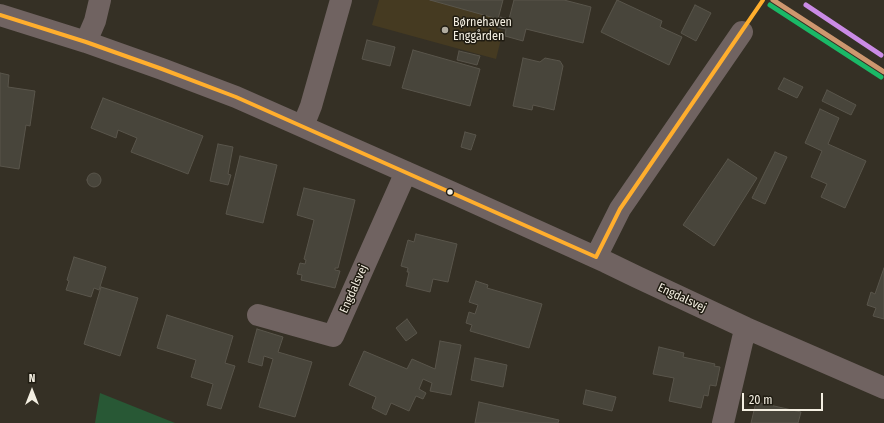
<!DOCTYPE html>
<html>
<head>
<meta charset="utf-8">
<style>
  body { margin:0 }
  #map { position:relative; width:884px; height:423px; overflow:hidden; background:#353025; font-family:"Fira Sans Condensed",sans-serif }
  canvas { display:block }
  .north { position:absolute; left:12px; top:371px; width:40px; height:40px; -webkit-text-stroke:3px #201c12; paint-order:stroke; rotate:0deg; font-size:11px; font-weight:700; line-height:16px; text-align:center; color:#f4efe2 }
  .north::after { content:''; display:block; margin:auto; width:14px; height:18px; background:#f4efe2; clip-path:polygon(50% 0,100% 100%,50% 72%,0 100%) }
  .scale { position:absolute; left:742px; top:393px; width:81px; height:18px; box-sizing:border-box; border:2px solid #f4efe2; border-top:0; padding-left:5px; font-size:12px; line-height:14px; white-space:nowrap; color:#f4efe2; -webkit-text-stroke:3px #201c12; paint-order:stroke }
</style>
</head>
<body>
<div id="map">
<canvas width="884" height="423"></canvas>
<div class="north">N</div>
<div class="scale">20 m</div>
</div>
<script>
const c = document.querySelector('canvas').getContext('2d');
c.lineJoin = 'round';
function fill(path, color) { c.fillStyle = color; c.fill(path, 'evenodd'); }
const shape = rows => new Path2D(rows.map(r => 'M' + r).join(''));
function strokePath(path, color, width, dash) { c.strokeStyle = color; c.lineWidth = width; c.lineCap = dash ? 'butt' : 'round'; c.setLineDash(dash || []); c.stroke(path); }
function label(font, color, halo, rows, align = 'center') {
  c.font = font + ' "Fira Sans Condensed",sans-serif'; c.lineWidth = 3; c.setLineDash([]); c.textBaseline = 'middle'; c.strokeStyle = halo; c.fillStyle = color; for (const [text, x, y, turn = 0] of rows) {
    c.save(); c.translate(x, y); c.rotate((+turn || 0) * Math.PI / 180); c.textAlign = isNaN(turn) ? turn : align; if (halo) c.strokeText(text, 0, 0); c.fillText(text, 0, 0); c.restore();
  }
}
fill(shape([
  [379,0,503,0,496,29,503,31,496,59,372,25]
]), '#453a21');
fill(shape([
  [100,393,175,423,95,423]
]), '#285835');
const building = shape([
  [430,0,503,0,498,19,430,0],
  [514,0,564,0,591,7,583,43,526,29,523,41,505,36,506,29,497,27,500,17,509,19,514,0],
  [617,0,662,21,660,27,682,37,669,65,601,32,617,0],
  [695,5,711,13,696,41,681,33,695,5],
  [367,40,395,47,390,66,362,59,367,40],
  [413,50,480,69,470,106,402,88,413,50],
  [459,51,480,56,477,65,457,60,459,51],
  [523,58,540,62,545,58,560,61,563,66,554,110,533,105,532,110,513,106,523,58],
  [0,73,9,75,8,87,35,91,30,126,26,125,19,169,0,166,0,73],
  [784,78,803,87,797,98,778,89,784,78],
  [827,90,856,105,851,115,822,101,827,90],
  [103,98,203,136,188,174,131,152,137,138,118,130,116,138,91,128,103,98],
  [820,109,839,118,828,144,866,161,845,208,821,197,827,184,811,177,822,151,805,143,820,109],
  [465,132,476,135,471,150,461,147,465,132],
  [218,144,233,147,228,174,231,175,228,185,210,181,218,144],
  [775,152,787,157,765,204,752,198,775,152],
  [240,156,277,165,263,223,226,214,240,156],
  [728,159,757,178,714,246,683,225,728,159],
  '87 180a7 7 0 1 1 14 0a7 7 0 1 1-14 0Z',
  [304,188,355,200,338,268,335,268,335,270,340,271,335,288,301,280,302,275,297,274,300,263,305,264,306,260,304,259,314,220,297,215,304,188],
  [416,234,457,244,448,282,433,279,430,292,406,286,409,272,407,272,408,268,401,266,408,240,414,242,416,234],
  [74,257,106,267,99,290,94,288,91,297,66,290,69,281,67,280,74,257],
  [884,268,884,319,873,316,876,308,867,305,871,292,875,294,884,268],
  [476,281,488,285,487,288,542,304,529,348,470,331,472,325,466,323,469,312,475,314,478,305,469,302,476,281],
  [101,287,138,298,120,356,84,344,101,287],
  [167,315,233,336,225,363,235,366,221,409,207,405,213,384,191,377,196,360,157,348,167,315],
  [407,319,417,333,406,341,396,328,407,319],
  [257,329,283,337,278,352,312,362,295,417,259,407,273,359,264,356,262,366,248,362,257,329],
  [440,341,461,345,451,395,430,391,432,383,423,379,419,389,426,393,423,399,416,396,409,411,391,403,386,415,372,408,376,397,349,385,364,351,407,369,412,359,435,369,440,341],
  [659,347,684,353,683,357,715,364,714,366,720,367,716,386,710,385,708,396,704,395,701,408,669,401,674,378,653,374,659,347],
  [475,358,507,365,503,387,471,380,475,358],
  [586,390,616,397,612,411,583,404,586,390],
  [479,402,559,420,558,423,475,423,479,402],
  [756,402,801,412,798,423,751,423,756,402]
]);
fill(building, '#48453b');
strokePath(building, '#59554b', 1);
strokePath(shape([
  [0,15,86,42,162,69,236,97,451,192,606,262,637,277,746,328,884,388],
  [86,42,95,21,100,0],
  [303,126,311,106,341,0],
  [596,257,620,209,742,32],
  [258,315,333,336,406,172],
  [723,423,743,338,746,328]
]), '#706361', 22);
strokePath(shape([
  [0,15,86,42,162,69,236,97,596,257],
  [596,257,620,209,763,0]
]), '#ffae2d', 4);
strokePath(shape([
  [773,0,884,72]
]), '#cd976f', 5);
strokePath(shape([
  [770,5,881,77]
]), '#1ab867', 5);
strokePath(shape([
  [806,5,881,55]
]), '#ca8be6', 5);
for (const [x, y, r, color] of [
  [445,30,4,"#b1aca0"],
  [450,192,3.5,"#f4efe2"]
]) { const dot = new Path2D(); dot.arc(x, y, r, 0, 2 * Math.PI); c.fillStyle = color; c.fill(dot); strokePath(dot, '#201c12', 1.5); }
label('12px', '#f4efe2', '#201c12', [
  ["Børnehaven",453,23],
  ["Enggården",453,37]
], 'left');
label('12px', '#f4efe2', '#201c12', [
  ["Engdalsvej",354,289,-66],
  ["Engdalsvej",682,298,25]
]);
</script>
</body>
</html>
